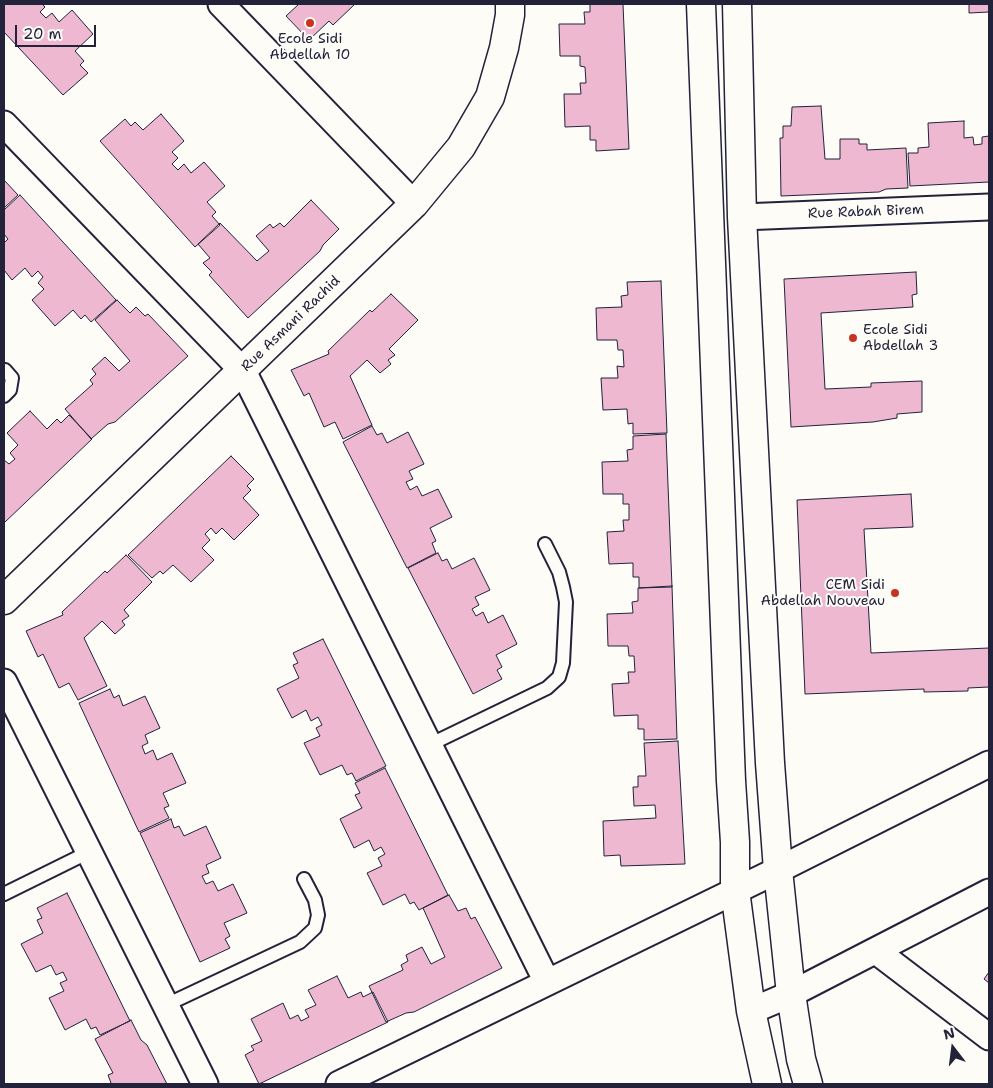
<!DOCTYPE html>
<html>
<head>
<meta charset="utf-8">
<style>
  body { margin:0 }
  #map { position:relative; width:993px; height:1088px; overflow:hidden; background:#fdfcf7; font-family:"Shantell Sans",sans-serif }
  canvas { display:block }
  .frame { position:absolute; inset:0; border:5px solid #22223b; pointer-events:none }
  .north { position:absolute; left:928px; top:1023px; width:50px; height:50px; -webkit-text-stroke:4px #fdfcf7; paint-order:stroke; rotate:345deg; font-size:14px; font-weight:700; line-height:20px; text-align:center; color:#22223b }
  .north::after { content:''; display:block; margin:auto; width:18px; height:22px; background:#22223b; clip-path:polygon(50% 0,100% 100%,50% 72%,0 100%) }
  .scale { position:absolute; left:15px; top:25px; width:81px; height:22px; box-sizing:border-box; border:2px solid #22223b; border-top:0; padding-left:6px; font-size:15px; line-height:18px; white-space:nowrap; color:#22223b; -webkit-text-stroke:4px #fdfcf7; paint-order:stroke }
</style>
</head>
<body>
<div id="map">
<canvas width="993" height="1088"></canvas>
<div class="frame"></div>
<div class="north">N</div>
<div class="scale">20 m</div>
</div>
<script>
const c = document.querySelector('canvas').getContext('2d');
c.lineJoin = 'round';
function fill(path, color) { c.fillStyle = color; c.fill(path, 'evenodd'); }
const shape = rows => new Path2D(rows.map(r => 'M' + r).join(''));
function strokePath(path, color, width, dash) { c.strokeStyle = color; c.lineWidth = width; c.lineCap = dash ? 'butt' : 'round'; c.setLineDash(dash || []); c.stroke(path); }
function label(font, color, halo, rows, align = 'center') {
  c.font = font + ' "Shantell Sans",sans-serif'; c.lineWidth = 4; c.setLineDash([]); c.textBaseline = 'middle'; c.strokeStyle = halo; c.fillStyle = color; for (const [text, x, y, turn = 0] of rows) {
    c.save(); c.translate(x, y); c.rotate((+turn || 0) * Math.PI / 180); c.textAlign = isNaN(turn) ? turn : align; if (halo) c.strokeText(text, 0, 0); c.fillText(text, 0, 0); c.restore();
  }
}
const building = shape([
  [4,4,42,4,45,7,40,12,46,18,52,13,59,22,72,10,93,34,75,51,84,61,80,65,88,73,63,95,4,32,4,4],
  [299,4,355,4,333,25,329,21,309,40,286,16,299,4],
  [590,4,623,4,629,149,596,151,596,140,590,140,590,126,565,127,564,94,581,94,580,83,586,83,585,67,580,66,580,56,560,56,559,24,585,24,584,12,590,12,590,4],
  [969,4,989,4,989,12,969,13,969,4],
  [821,106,825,159,840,159,840,139,859,139,859,144,867,144,867,150,906,148,908,188,886,189,879,192,781,196,780,138,783,138,783,126,791,126,792,107,821,106],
  [161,114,184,141,172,152,178,158,172,164,178,170,184,164,191,173,204,162,225,186,207,202,216,212,212,216,220,225,195,247,100,141,125,119,131,126,135,122,143,130,161,114],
  [964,121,964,138,973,137,974,145,982,144,982,137,989,136,989,182,910,186,908,153,918,153,918,148,929,147,928,123,964,121],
  [4,180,18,195,4,208,4,180],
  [20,195,116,300,91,322,85,315,81,319,73,310,55,326,32,300,44,289,38,283,43,277,38,271,32,277,25,268,12,280,4,270,4,243,8,239,4,234,4,210,20,195],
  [311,200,339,229,323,245,320,251,248,318,209,275,212,272,203,263,210,258,198,244,220,223,257,261,269,251,256,236,270,224,273,228,280,223,284,227,311,200],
  [916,272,917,294,912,295,913,307,821,313,825,389,871,387,871,383,922,381,922,412,897,414,897,418,873,422,791,427,784,279,916,272],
  [661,281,667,433,633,434,633,423,628,424,627,409,603,410,601,378,618,378,617,366,624,367,623,350,618,350,617,340,597,340,596,308,622,307,621,296,628,295,627,282,661,281],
  [391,294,418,320,389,349,395,355,388,360,391,364,380,373,367,360,350,376,372,425,343,439,335,422,324,427,309,393,304,396,291,370,329,354,328,351,370,310,372,312,391,294],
  [117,300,130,313,136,307,145,316,148,314,188,356,115,422,108,424,91,439,65,409,93,384,90,380,96,374,92,369,105,357,119,371,130,361,95,320,117,300],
  [30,411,47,429,57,419,61,423,69,415,92,439,4,523,4,460,9,464,15,459,10,453,18,445,7,433,30,411],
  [372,426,377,435,382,433,387,443,408,432,424,464,409,471,413,479,406,482,410,490,417,486,422,496,438,489,452,517,430,528,436,541,432,543,436,553,407,568,343,442,372,426],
  [666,434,672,587,639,588,639,577,633,577,633,563,609,564,607,532,624,531,623,520,629,520,629,504,623,504,623,494,603,494,602,462,628,461,627,450,633,449,633,436,666,434],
  [231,456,254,479,247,486,251,490,243,498,259,515,234,540,222,528,216,534,211,528,205,534,210,540,202,548,214,560,191,582,173,565,163,574,160,571,152,578,128,555,231,456],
  [911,494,913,527,864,529,871,653,989,648,989,687,968,688,968,691,924,692,924,689,805,694,797,500,911,494],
  [438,553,442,561,447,559,452,569,474,558,490,590,475,597,479,605,472,609,476,616,483,612,488,623,503,615,517,644,496,655,502,667,497,670,502,679,473,694,408,568,438,553],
  [126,555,152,582,124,610,129,616,122,621,125,625,115,634,102,621,84,638,107,686,78,700,69,683,59,688,43,654,38,657,26,631,63,615,62,612,105,571,107,573,126,555],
  [672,586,677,739,644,740,644,729,638,729,638,715,614,716,612,684,629,683,628,672,635,672,634,656,629,656,628,646,608,646,607,614,633,613,632,602,638,601,638,588,672,586],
  [323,639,386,766,356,781,352,773,347,775,342,765,320,775,304,743,320,736,316,728,322,725,318,717,311,721,306,710,292,718,277,689,299,678,293,665,298,663,293,653,323,639],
  [110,689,114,698,119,695,123,706,145,696,160,728,145,735,148,743,142,746,145,754,153,750,157,760,172,753,186,783,163,793,169,806,164,808,169,818,139,832,79,703,110,689],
  [678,741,685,864,621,866,620,855,604,856,603,821,656,818,655,805,634,806,633,787,638,787,638,776,646,776,644,743,678,741],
  [385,768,448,895,419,910,414,902,410,904,405,894,383,905,367,873,382,866,378,858,385,854,381,847,374,851,369,840,354,848,340,819,362,808,355,795,360,793,355,783,385,768],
  [171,819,174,828,179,826,184,836,206,826,221,858,206,865,209,873,202,876,206,884,213,881,218,891,233,884,247,913,224,923,230,936,225,939,230,948,200,962,140,833,171,819],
  [67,893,130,1021,100,1035,96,1027,91,1029,86,1019,65,1030,49,998,64,991,60,983,67,980,63,972,56,975,51,965,36,972,21,944,43,933,37,920,42,918,37,908,67,893],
  [449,895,458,911,466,908,471,919,475,917,502,968,414,1012,406,1013,386,1022,369,986,403,970,401,965,408,961,406,955,422,947,431,964,445,957,423,908,449,895],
  [989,972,989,983,984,979,989,972],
  [337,976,348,998,361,992,363,997,373,992,388,1022,259,1084,245,1055,254,1050,251,1046,262,1041,251,1019,283,1003,290,1019,298,1015,301,1021,309,1017,305,1010,316,1005,308,990,337,976],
  [131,1020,141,1040,147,1045,167,1084,108,1084,111,1083,108,1075,113,1073,95,1039,131,1020]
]);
fill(building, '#eeb8d1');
strokePath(building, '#22223b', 1);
const lane = shape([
  [4,396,10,390,12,378,5,370],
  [429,745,547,688,559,677,563,663,566,602,563,587,559,572,545,544],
  [4,894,89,852],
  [166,1005,300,942,315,928,318,915,315,900,304,879]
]);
const street = shape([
  [221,4,414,204],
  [4,124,243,371,547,982],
  [742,217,989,207],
  [4,682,205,1084],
  [876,951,989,1037],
  [751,1011,791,994,989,892],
  [339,1084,778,870,989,764]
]);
const secondary = shape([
  [4,600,414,204,461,147,490,97,504,48,510,15,510,4]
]);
const primary = shape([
  [701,4,731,781,735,842,735,890,751,1011,767,1084],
  [737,4,742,217,770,763,778,870,791,994,801,1059,808,1084]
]);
strokePath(lane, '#22223b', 16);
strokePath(street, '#22223b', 29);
strokePath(secondary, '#22223b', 31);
strokePath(primary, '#22223b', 31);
strokePath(lane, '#fdfcf7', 12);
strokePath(street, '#fdfcf7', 25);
strokePath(secondary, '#fdfcf7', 28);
strokePath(primary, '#fdfcf7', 28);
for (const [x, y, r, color] of [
  [310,23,5,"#c8321e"],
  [853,338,5,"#c8321e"],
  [895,593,5,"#c8321e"]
]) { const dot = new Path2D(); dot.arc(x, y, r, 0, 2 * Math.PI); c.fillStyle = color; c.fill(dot); strokePath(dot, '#fdfcf7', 2); }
label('14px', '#22223b', '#fdfcf7', [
  ["Ecole Sidi",310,39],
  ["Abdellah 10",310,55],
  ["Ecole Sidi",863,330,"left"],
  ["Abdellah 3",863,346,"left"],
  ["CEM Sidi",885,585,"right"],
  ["Abdellah Nouveau",885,601,"right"]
]);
label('14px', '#22223b', '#fdfcf7', [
  ["Rue Rabah Birem",866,212,-2],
  ["Rue Asmani Rachid",291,324,-44]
]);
</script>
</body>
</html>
